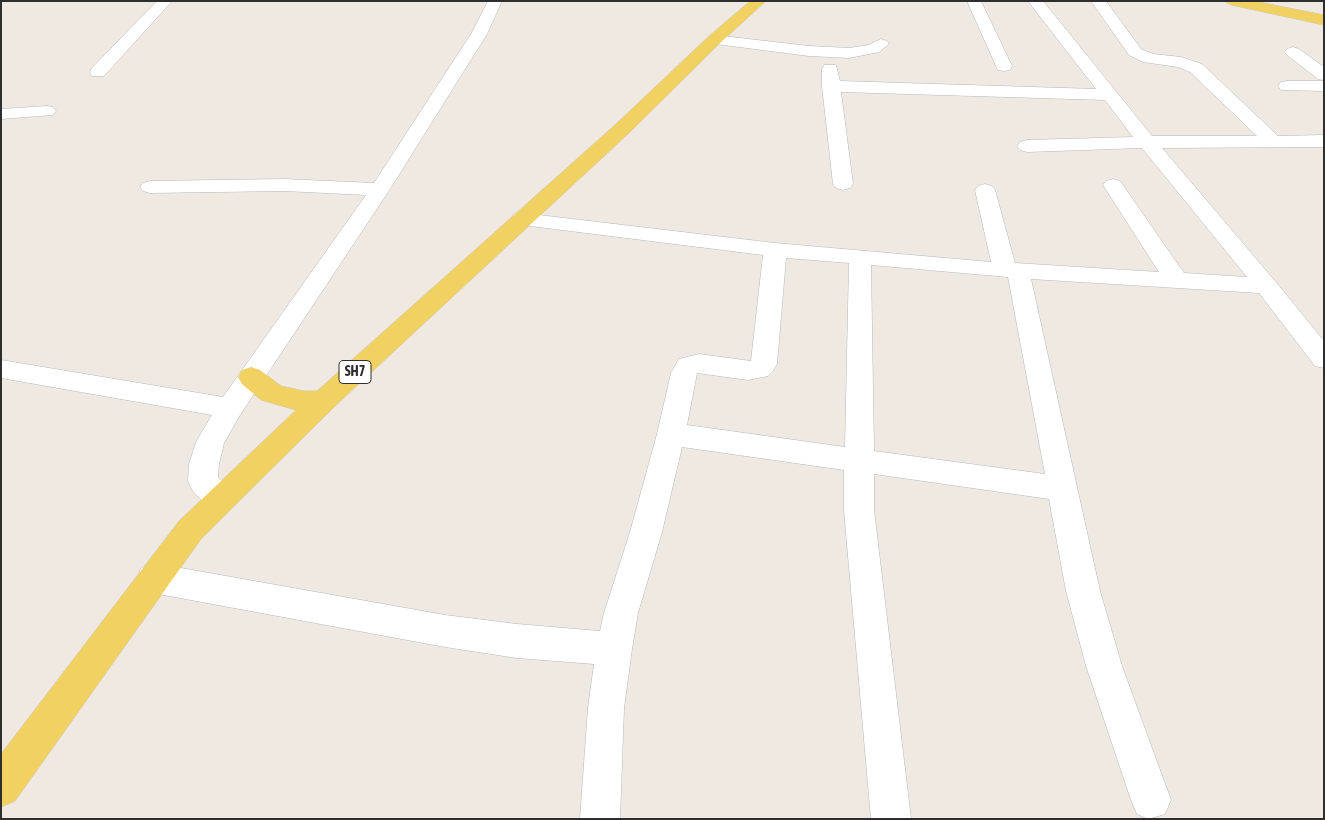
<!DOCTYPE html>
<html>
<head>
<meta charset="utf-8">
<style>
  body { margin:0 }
  #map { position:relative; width:1325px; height:820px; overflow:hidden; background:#efe9e1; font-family:"Asap Condensed",sans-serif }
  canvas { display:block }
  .frame { position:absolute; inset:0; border:2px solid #2e2e2e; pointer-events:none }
</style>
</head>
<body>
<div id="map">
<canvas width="1325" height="820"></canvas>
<div class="frame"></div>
</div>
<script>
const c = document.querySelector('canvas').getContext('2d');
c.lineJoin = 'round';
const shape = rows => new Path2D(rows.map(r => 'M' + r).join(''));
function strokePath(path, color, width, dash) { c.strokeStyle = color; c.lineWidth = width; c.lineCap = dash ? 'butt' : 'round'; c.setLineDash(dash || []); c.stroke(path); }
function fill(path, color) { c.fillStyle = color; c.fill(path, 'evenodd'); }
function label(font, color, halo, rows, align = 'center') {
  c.font = font + ' "Asap Condensed",sans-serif'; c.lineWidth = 4; c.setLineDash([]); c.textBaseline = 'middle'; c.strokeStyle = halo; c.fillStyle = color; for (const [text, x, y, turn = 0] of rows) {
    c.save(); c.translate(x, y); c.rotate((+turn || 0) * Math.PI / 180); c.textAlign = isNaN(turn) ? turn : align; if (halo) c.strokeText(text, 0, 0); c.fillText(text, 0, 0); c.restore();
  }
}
const minor = shape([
  [157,1,172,1,104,76,92,76,90,72,92,68,157,1],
  [488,1,502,1,487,34,390,189,240,415,224,443,219,464,218,477,231,490,235,499,231,508,220,512,209,508,192,490,188,481,189,464,196,442,212,415,1,378,1,360,223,397,366,195,284,191,150,193,143,191,140,187,143,183,150,181,284,179,374,183,471,34,488,1],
  [967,1,981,1,1012,66,1010,70,1004,71,998,70,996,66,967,1],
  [1028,1,1043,1,1152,136,1257,136,1190,72,1178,67,1143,62,1129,55,1091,1,1106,1,1141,49,1153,54,1181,57,1202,64,1278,136,1324,135,1324,147,1162,148,1275,281,1324,341,1324,368,1315,366,1259,293,1031,279,1100,591,1122,666,1171,800,1165,814,1148,819,1137,814,1131,800,1086,666,1066,591,1049,499,874,474,874,510,911,819,871,819,844,510,844,470,682,447,662,532,638,613,632,649,624,708,620,819,580,819,588,708,594,664,517,658,445,647,153,593,141,588,137,578,141,568,153,563,445,615,517,624,600,631,604,613,630,532,657,434,671,373,679,359,699,354,751,361,763,255,522,225,514,224,511,219,514,214,522,213,775,243,991,262,975,190,978,186,985,184,992,186,995,190,1015,263,1159,272,1103,185,1106,181,1113,179,1120,181,1184,273,1247,277,1142,148,1027,152,1020,150,1017,146,1020,142,1027,140,1133,137,1105,100,841,92,853,184,850,188,843,190,836,188,833,184,822,86,822,69,824,65,836,65,840,81,1096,89,1028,1],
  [786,258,849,263,845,447,687,425,697,373,748,380,768,376,773,371,777,364,786,258],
  [871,265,1008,277,1045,474,874,451,871,265],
  [714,35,809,46,849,48,868,45,881,39,887,41,889,44,879,52,849,58,809,56,708,43,706,40,708,37,714,35],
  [1293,47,1299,49,1324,67,1324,80,1318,79,1287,55,1285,52,1287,49,1293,47],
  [1287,81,1324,81,1324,91,1281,90,1278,86,1281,82,1287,81],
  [47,106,53,107,56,111,53,115,1,119,1,109,47,106]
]);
const primary = shape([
  [750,1,766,1,720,43,630,132,333,408,201,539,15,801,1,807,1,754,179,521,296,410,261,400,242,384,238,377,242,370,251,367,260,370,281,386,304,391,317,391,616,124,708,37,750,1],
  [1224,1,1254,1,1324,15,1324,25,1231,5,1224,1]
]);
strokePath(minor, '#b4b7c1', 1);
strokePath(primary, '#c9c9c9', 1);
fill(minor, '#fff');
fill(primary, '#f2d163');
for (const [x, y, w] of [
  [355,372,32]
]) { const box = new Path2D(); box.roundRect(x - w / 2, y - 11.5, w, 23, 4); c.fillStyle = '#fff'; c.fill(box); strokePath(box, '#2e2e2e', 1); }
label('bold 14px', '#2e2e2e', null, [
  ["SH7",355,372]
]);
</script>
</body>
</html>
